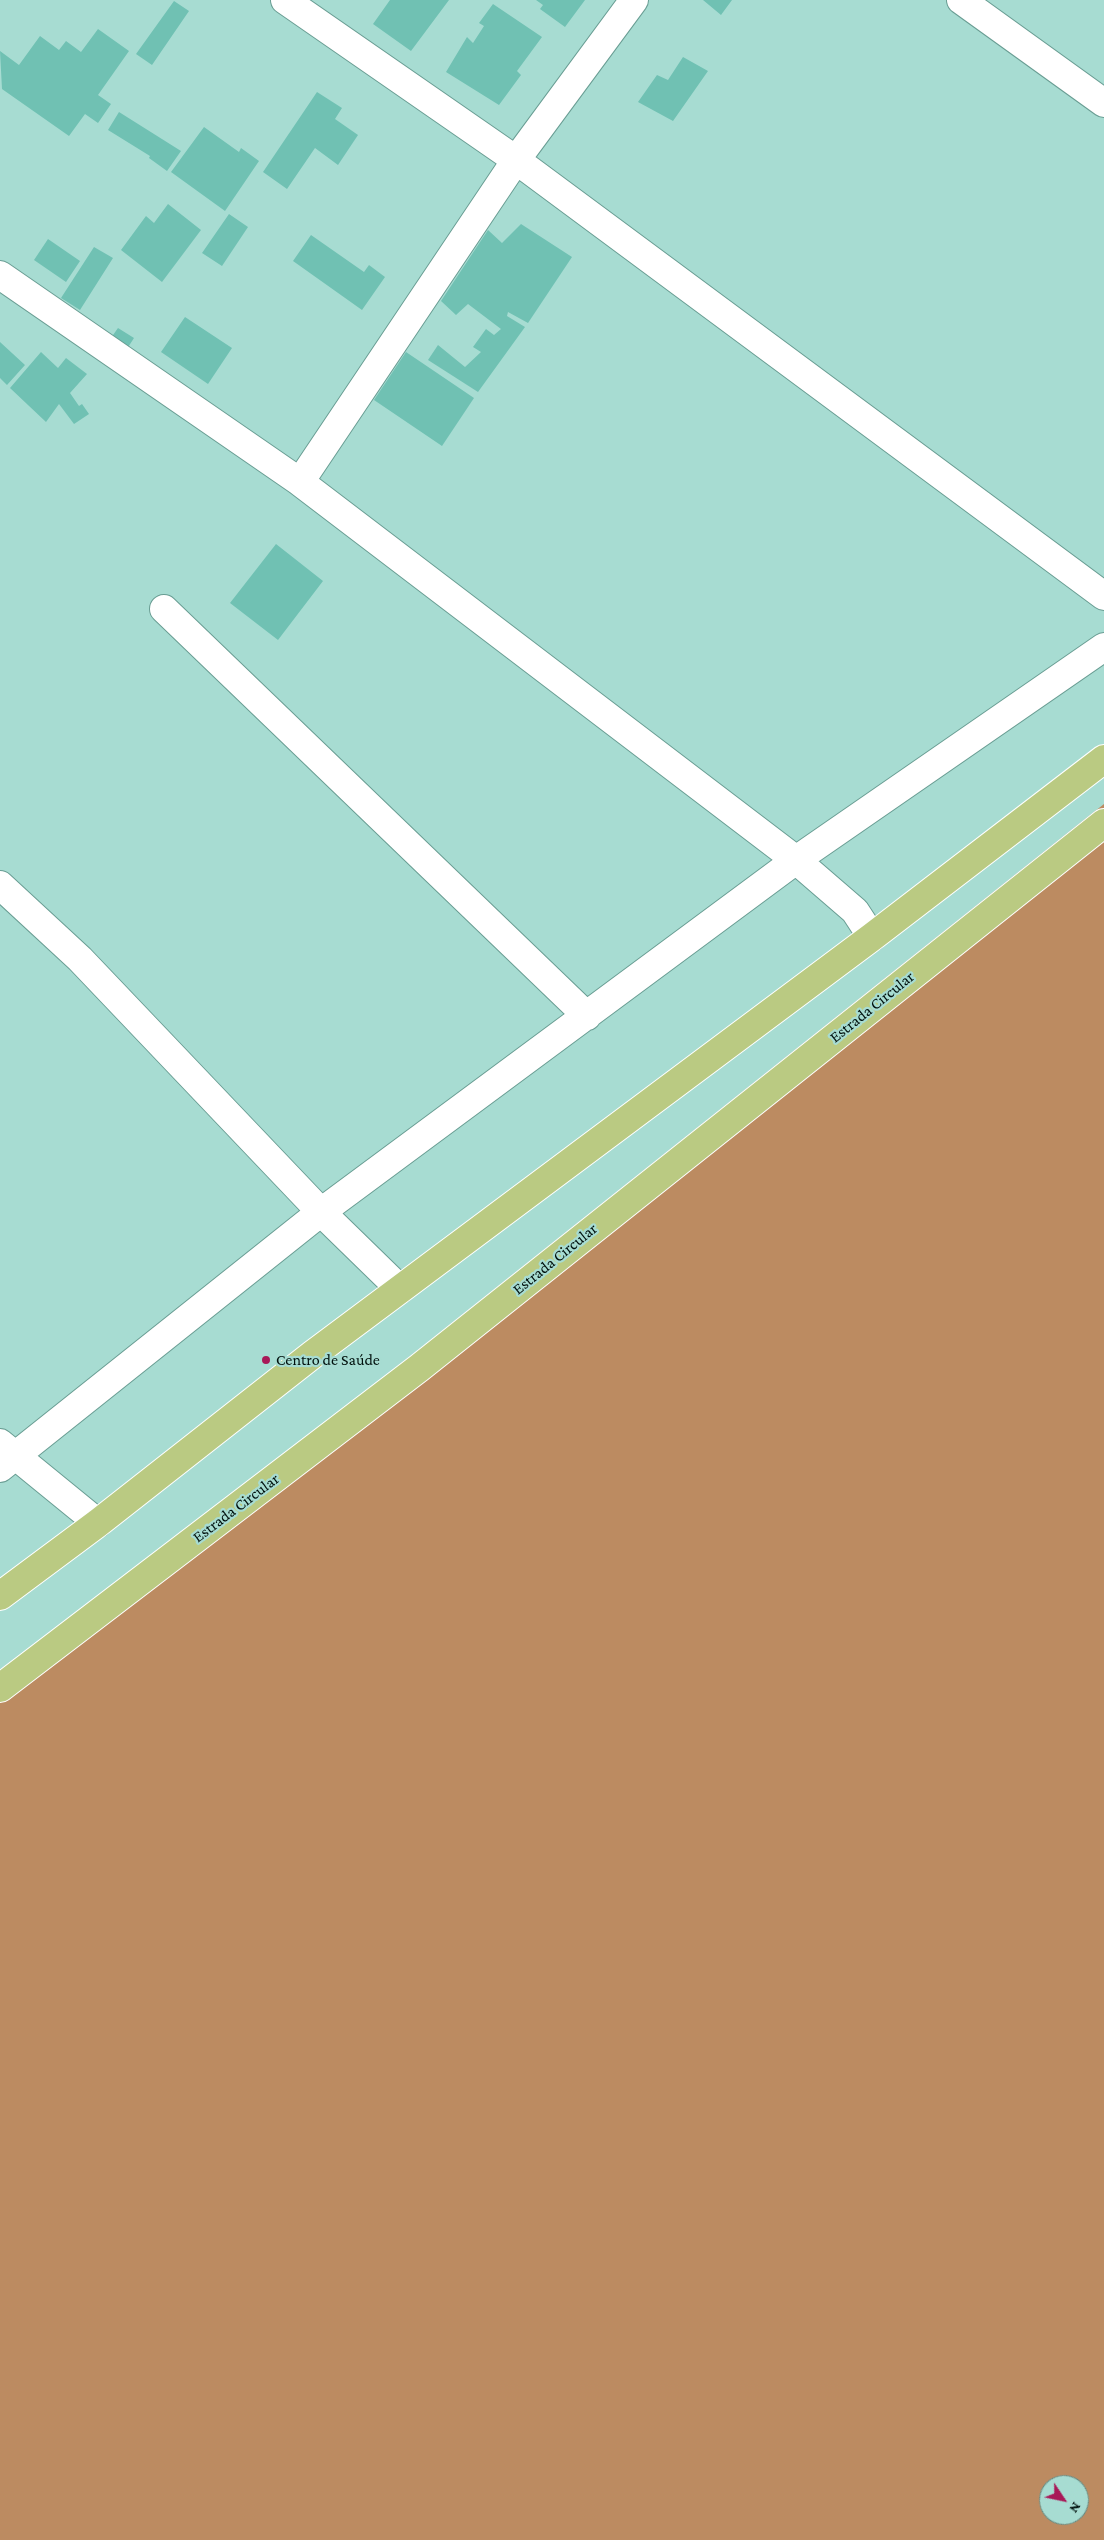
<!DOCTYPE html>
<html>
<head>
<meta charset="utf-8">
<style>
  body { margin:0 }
  #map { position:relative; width:1104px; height:2540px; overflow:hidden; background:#a7dcd2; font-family:"Crimson Pro",serif }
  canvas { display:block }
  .north { position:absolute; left:1039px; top:2475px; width:50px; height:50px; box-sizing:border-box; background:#a7dcd2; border:1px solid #648a83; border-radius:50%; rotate:124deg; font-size:14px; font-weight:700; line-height:20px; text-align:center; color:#00100d }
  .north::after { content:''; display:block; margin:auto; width:18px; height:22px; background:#a81958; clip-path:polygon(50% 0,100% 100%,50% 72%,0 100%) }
</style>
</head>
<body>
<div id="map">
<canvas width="1104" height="2540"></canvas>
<div class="north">N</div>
</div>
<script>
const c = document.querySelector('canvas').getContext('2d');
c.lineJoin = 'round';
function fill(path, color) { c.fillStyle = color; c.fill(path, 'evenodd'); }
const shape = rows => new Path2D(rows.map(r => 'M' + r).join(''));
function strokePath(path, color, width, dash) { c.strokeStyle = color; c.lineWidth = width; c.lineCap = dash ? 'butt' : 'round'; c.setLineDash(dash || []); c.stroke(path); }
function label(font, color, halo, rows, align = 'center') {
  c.font = font + ' "Crimson Pro",serif'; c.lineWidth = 4.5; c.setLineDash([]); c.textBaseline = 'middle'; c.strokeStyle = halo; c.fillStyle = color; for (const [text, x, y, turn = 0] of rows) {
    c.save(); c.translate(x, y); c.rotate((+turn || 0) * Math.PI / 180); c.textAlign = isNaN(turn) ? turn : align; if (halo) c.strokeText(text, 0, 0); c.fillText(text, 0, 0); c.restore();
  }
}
fill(shape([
  [1104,804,1104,2540,0,2540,0,1683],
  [1049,2485,1079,2485,1079,2515,1049,2515]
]), '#bc8b61');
fill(shape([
  [390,0,449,0,411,51,373,24],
  [536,0,585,0,565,27,540,9,543,5],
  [703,0,732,0,721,15],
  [174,1,189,11,152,65,136,54],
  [493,4,542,37,517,71,521,75,499,105,446,72,467,37,473,43,484,26,479,23],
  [98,29,129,51,98,95,111,104,98,123,85,114,69,136,2,89,0,51,19,65,40,36,59,50,66,41,81,52],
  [683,57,708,71,673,121,638,102,657,75,668,80],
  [317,92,342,108,335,119,358,135,338,165,315,148,287,189,263,172],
  [119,112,181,151,167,171,149,158,150,156,108,130],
  [204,127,239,152,241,148,259,161,225,211,171,172],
  [168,204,201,230,162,282,121,250,146,216,154,223],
  [229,214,248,227,222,266,202,253],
  [521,224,572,257,528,323,508,312,507,316,525,327,478,392,428,360,438,345,465,367,481,352,473,347,486,329,494,335,501,329,468,304,456,315,441,301,488,230,502,243],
  [311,235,364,272,369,265,385,277,362,310,293,261],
  [48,239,80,261,66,282,34,260],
  [94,247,113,258,80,310,61,298],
  [185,317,232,348,208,384,161,352],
  [118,328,134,338,123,355,106,345],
  [0,342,25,365,7,385,0,378],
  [41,352,58,368,66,358,87,374,70,393,79,406,82,404,89,414,74,424,59,404,46,422,10,388],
  [406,352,474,398,442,446,374,400],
  [276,544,323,581,278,640,230,603]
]), '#70c1b3');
const minor = shape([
  [285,0,516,160,1104,596],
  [961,0,1104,103],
  [0,275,300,482,796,860,855,911,872,937],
  [300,482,516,160,634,0],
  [164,609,587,1016],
  [0,885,80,959,321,1212,400,1289],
  [0,1443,98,1523],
  [0,1468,321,1212,796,860,1104,647]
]);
const major = shape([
  [0,1596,98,1523,312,1355,872,937,1104,759],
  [0,1688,419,1368,1104,823]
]);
strokePath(minor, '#699d93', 30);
strokePath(major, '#fff', 30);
strokePath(minor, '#fff', 28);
strokePath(major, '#baca82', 28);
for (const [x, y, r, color] of [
  [266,1360,5,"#a81958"]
]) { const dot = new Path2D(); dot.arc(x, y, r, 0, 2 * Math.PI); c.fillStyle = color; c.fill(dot); strokePath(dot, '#a7dcd2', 2); }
label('16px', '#00100d', '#a7dcd2', [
  ["Estrada Circular",872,1007,-39],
  ["Estrada Circular",555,1259,-39],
  ["Estrada Circular",236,1508,-37]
]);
label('16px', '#00100d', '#a7dcd2', [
  ["Centro de Saúde",276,1360]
], 'left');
</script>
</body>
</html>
